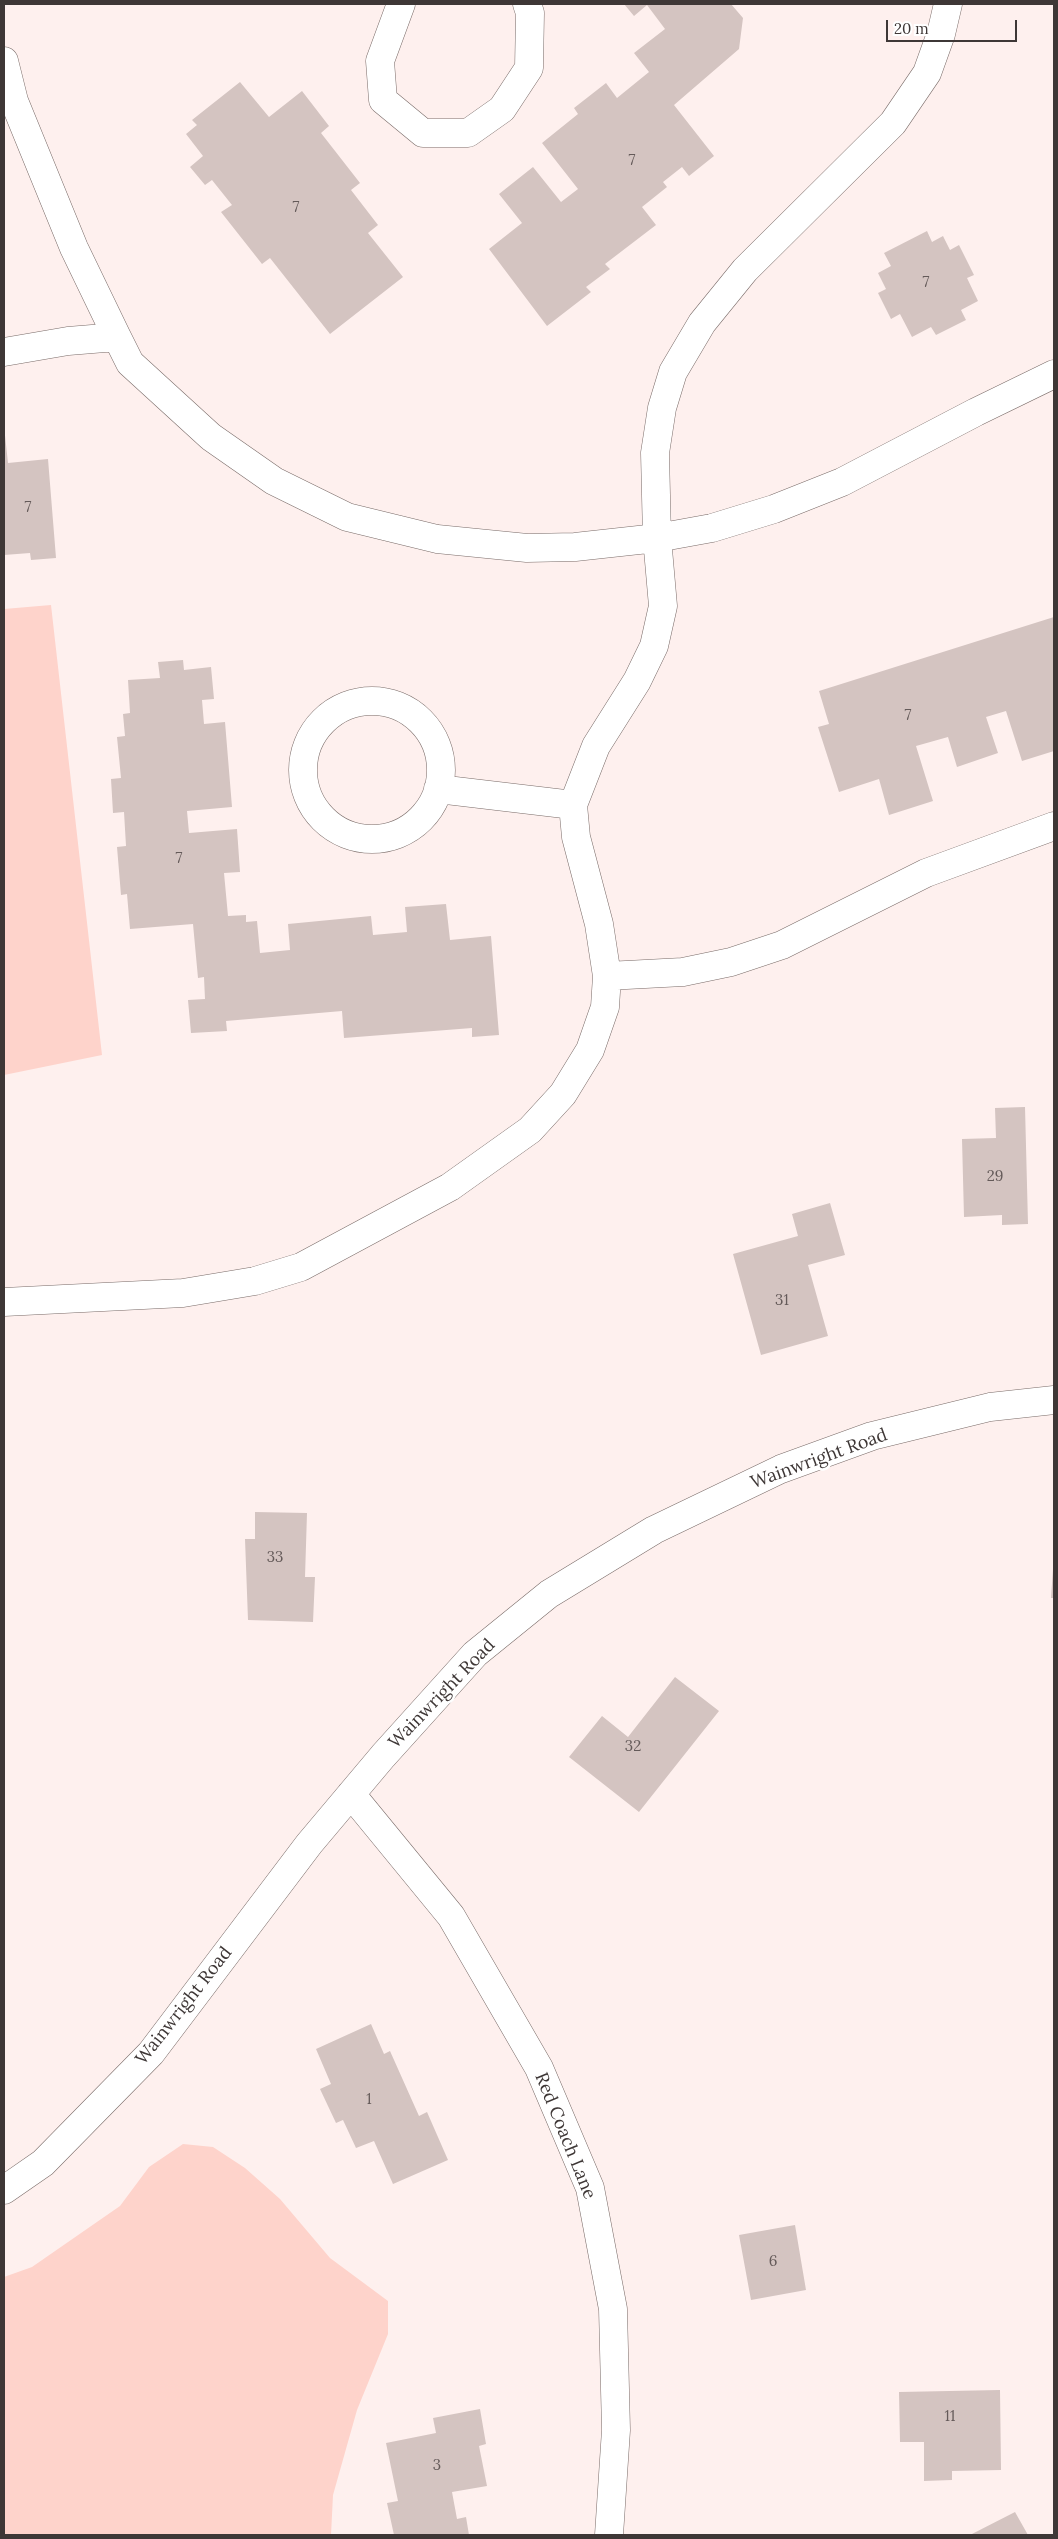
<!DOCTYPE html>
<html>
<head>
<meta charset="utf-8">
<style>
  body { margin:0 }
  #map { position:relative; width:1058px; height:2539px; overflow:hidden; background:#fef0ee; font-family:Lora,serif }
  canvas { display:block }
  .frame { position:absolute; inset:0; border:5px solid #3e3736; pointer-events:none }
  .scale { position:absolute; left:886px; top:20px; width:131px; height:22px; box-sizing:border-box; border:2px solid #3e3736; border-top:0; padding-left:6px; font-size:15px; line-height:18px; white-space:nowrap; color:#3e3736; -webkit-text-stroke:4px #fff; paint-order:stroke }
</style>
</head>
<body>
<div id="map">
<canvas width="1058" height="2539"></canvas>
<div class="frame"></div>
<div class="scale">20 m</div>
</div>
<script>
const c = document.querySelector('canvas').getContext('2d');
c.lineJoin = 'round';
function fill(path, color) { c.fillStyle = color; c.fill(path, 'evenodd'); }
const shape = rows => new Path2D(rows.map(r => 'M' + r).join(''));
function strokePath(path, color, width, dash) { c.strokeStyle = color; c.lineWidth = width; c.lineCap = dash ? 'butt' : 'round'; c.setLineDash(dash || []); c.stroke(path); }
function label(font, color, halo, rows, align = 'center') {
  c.font = font + ' Lora,serif'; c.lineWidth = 5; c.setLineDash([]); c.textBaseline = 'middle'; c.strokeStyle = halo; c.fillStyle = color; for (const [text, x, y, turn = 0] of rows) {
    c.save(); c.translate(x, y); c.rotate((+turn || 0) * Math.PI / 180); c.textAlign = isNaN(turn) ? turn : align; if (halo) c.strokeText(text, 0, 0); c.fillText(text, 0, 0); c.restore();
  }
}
fill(shape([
  [51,605,102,1055,4,1075,4,609],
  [183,2144,213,2147,245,2168,280,2199,330,2258,388,2301,388,2334,357,2410,333,2495,331,2535,4,2535,4,2277,32,2267,120,2206,149,2167]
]), '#fed3cb');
fill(shape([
  [624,4,731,4,743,18,739,49,674,105,714,156,689,176,682,167,663,182,667,187,642,207,656,225,605,264,610,269,586,287,591,292,547,326,489,249,522,223,499,194,533,167,561,202,578,189,542,143,578,114,574,108,606,83,617,98,649,72,634,53,665,29,647,5,634,16],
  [240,82,269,117,302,91,329,126,321,133,360,183,351,190,378,225,368,233,403,277,330,334,270,258,262,264,221,212,232,205,212,180,205,185,190,167,203,156,186,134,197,125,192,120],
  [927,231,932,242,943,236,950,250,959,245,974,275,967,278,978,301,961,310,966,320,936,335,931,327,912,337,900,314,891,319,878,293,886,289,878,273,891,266,884,253],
  [4,426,8,463,48,459,56,558,31,560,30,553,4,555],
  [1054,617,1054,751,1022,761,1006,711,986,717,998,753,957,767,948,737,916,746,933,801,889,815,879,779,839,792,818,727,829,724,819,691],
  [183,660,184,670,211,667,214,699,202,700,204,724,225,722,232,807,187,811,189,833,237,829,240,872,224,873,228,916,246,915,246,922,257,921,260,953,290,950,288,924,371,916,373,935,407,932,405,907,446,904,450,940,491,936,499,1035,472,1037,472,1028,344,1038,342,1011,226,1021,227,1031,191,1033,188,1000,205,999,204,977,198,978,193,924,130,929,127,894,121,895,117,847,126,846,124,812,113,813,111,779,121,778,117,737,125,736,123,714,130,713,128,680,160,678,158,662],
  [1025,1107,1028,1224,1002,1225,1002,1215,964,1217,962,1139,996,1138,995,1108],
  [830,1203,845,1255,808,1265,828,1336,761,1355,733,1254,798,1236,792,1214],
  [255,1512,307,1513,305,1577,315,1577,313,1622,248,1620,245,1539,255,1539],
  [1053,1569,1054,1569,1054,1598,1051,1598],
  [675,1677,719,1711,639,1812,569,1757,602,1716,628,1737],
  [371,2024,384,2054,390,2051,419,2116,427,2112,448,2160,393,2184,374,2141,356,2148,343,2120,336,2123,320,2089,331,2084,316,2049],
  [795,2225,806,2290,751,2300,739,2235],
  [1000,2390,1001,2470,952,2471,952,2480,924,2481,924,2442,900,2442,899,2392],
  [480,2409,486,2444,479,2446,487,2486,452,2492,457,2519,466,2517,469,2535,394,2535,387,2503,398,2501,386,2443,436,2433,433,2418],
  [1015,2512,1028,2535,970,2535]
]), '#d4c4c1');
const minor = shape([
  [401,4,380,61,383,100,423,133,468,133,502,109,529,68,530,13,527,4],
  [4,61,14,101,74,248,117,337,68,341,4,352],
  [117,337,130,363,211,437,274,481,347,517,437,539,527,548,575,547,657,538,712,528,774,509,842,482,976,412,1054,374],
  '303 770a69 69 0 1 1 138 0a69 69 0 1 1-138 0Z',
  [438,789,573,805,576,837,599,924,607,976,683,972,731,962,782,945,926,873,1054,826],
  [573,805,596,746,637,681,654,646,663,606,657,538,655,453,662,408,673,372,702,323,745,270,893,123,927,73,941,34,948,4],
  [4,1302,183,1293,255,1281,301,1267,450,1187,530,1130,563,1094,590,1050,605,1007,607,976],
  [351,1794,451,1916,539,2068,590,2188,613,2309,616,2430,609,2535],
  [4,2190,43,2163,151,2053,309,1844,383,1756,475,1654,549,1594,654,1530,781,1469,872,1436,990,1407,1054,1400]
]);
strokePath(minor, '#796b68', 29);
strokePath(minor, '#fff', 28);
label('15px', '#645a59', null, [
  ["7",632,161],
  ["7",296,208],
  ["7",926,283],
  ["7",28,508],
  ["7",908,716],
  ["7",179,859],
  ["29",995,1177],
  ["31",782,1301],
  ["33",275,1558],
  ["32",633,1747],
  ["1",369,2100],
  ["6",773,2262],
  ["11",950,2417],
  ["3",437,2466]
]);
label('18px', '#3e3736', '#fff', [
  ["Wainwright Road",819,1459,-20],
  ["Wainwright Road",442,1694,-46],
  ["Wainwright Road",184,2006,-52],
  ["Red Coach Lane",565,2136,68]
]);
</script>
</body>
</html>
